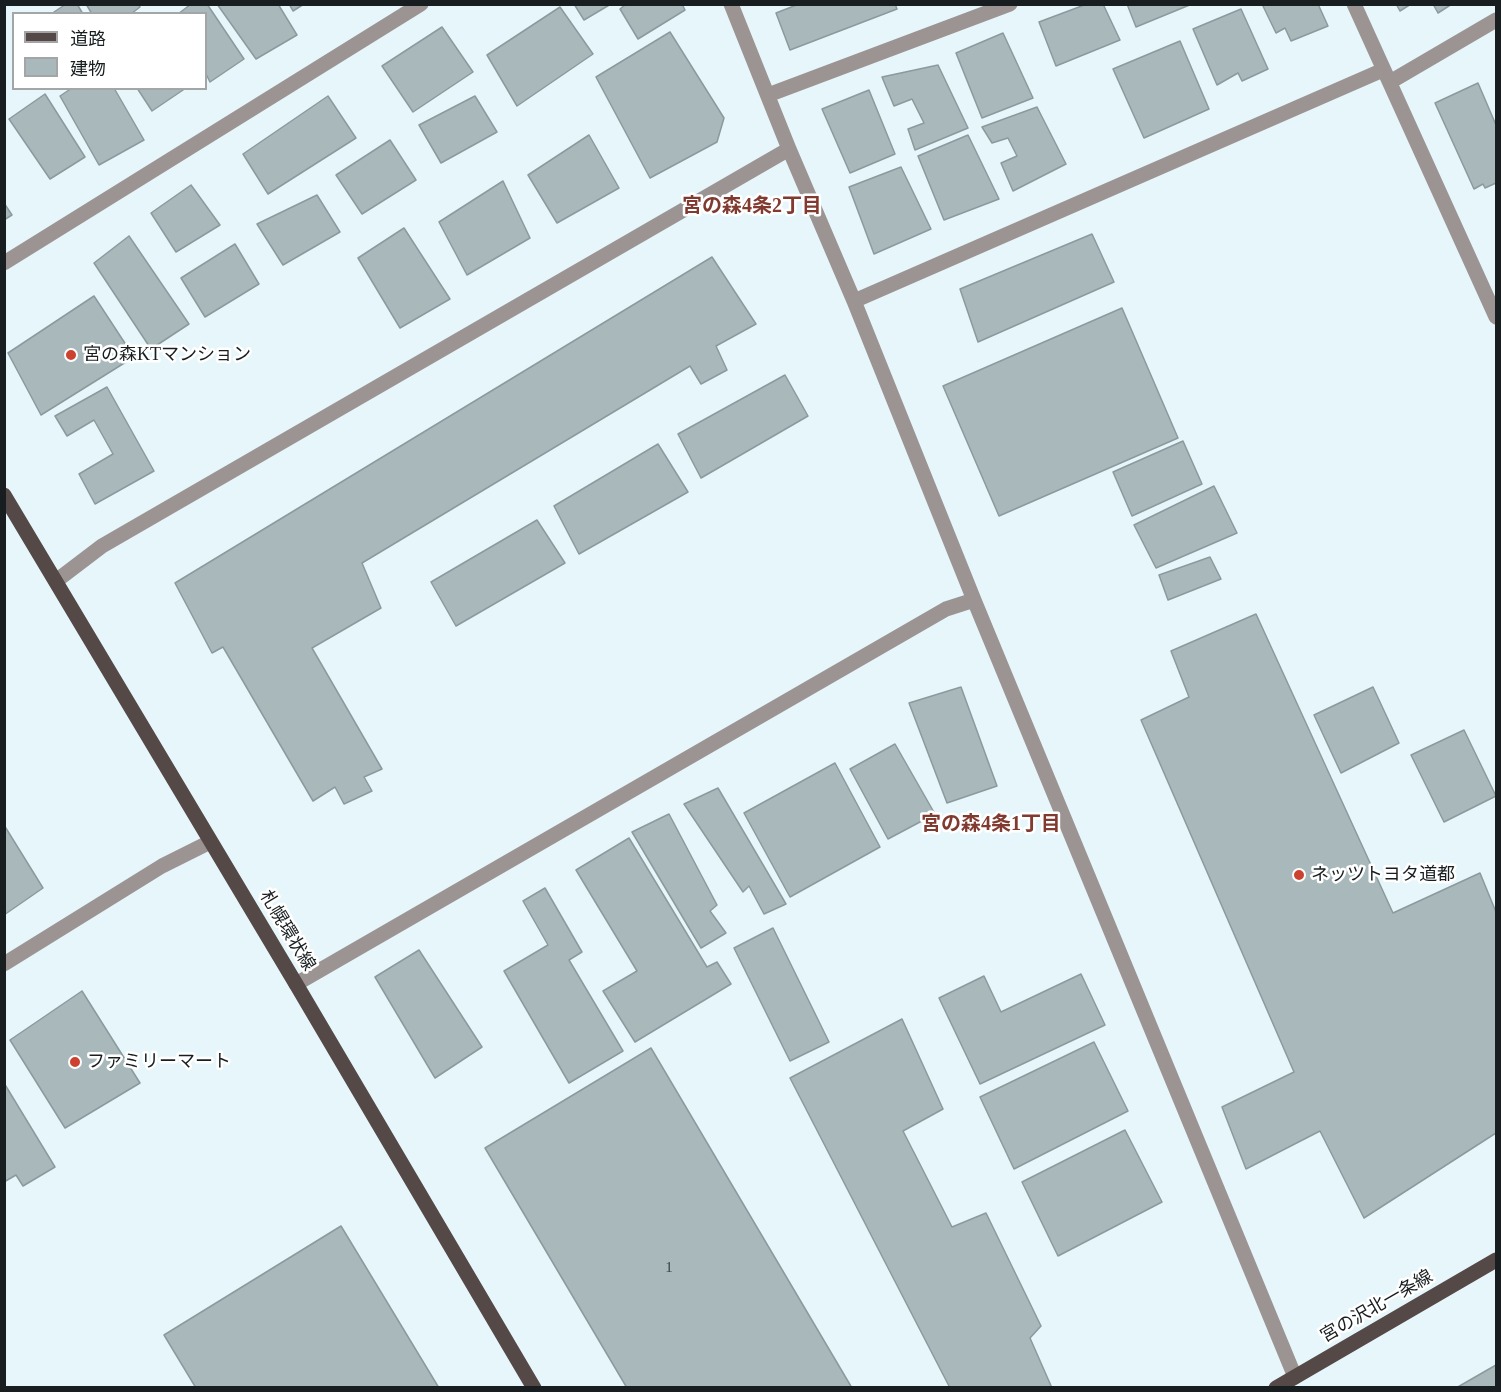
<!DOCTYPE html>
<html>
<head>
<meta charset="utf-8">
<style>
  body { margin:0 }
  #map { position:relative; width:1501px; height:1392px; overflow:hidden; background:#e6f6fa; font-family:"Times New Roman","Noto Sans JP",serif }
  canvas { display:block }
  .frame { position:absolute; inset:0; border:6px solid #181e20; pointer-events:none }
  .legend { position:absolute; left:12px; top:12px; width:195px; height:78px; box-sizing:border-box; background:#fff; border:2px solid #a3a5a6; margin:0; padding:8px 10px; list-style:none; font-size:18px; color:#181e20 }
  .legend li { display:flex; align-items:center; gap:12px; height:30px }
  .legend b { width:30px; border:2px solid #a3a5a6 }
</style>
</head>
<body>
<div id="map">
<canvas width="1501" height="1392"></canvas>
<div class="frame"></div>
<ul class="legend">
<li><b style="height:8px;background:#544947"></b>道路</li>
<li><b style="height:16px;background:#a8b8bb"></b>建物</li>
</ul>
</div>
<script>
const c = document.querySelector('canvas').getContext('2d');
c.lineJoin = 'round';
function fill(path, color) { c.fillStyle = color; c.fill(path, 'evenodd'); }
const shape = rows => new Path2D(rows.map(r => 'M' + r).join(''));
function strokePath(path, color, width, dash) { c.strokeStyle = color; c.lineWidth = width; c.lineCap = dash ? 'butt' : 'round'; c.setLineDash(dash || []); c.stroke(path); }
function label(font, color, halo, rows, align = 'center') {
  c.font = font + ' "Times New Roman","Noto Sans JP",serif'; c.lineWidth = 5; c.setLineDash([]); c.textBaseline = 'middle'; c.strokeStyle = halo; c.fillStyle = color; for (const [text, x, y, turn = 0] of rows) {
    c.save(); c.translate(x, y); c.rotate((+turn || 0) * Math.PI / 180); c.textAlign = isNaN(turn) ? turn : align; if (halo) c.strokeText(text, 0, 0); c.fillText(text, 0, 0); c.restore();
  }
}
const building = shape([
  [66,4,77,4,83,14,51,14,66,4],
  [86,4,138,4,140,7,131,14,92,14,86,4],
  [191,4,207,4,244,59,210,82,206,74,206,14,178,14,191,4],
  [217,4,278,4,297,35,256,59,217,4],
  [289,4,304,4,293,11,289,4],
  [574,4,611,4,584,20,574,4],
  [626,4,682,4,685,10,638,39,620,9,626,4],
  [799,4,895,4,897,9,790,50,776,13,799,4],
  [1087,4,1103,4,1120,40,1056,66,1039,22,1087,4],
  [1127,4,1192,4,1136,27,1127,4],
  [1262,4,1318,4,1328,26,1291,41,1285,28,1276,33,1262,4],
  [1396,4,1411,4,1400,11,1396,4],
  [1433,4,1452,4,1438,13,1433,4],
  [560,7,593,54,517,106,487,55,560,7],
  [1241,9,1268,69,1242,81,1238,73,1217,85,1193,29,1241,9],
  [442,27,473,72,413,112,382,66,442,27],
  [670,32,724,118,717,142,650,178,596,77,670,32],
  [1003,33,1033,98,982,118,956,53,1003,33],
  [1180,41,1209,109,1144,138,1113,69,1180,41],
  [938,65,968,128,915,150,908,129,924,123,912,99,894,106,882,77,938,65],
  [1478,83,1496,125,1496,183,1485,188,1483,184,1474,189,1435,103,1478,83],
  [72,88,114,88,144,140,99,165,60,96,72,88],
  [137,88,186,88,152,111,137,88],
  [869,90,895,154,850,173,822,109,869,90],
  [45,94,85,157,50,179,9,119,45,94],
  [328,96,356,138,268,194,243,154,328,96],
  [475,96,497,132,441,163,419,125,475,96],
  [1037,107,1066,164,1013,191,1001,163,1017,156,1008,138,992,143,982,127,1037,107],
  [589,135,619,188,557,223,528,175,589,135],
  [968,135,999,199,944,220,918,156,968,135],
  [390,140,416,180,362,214,336,175,390,140],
  [901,167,931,229,874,254,849,187,901,167],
  [503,181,530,238,467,275,439,222,503,181],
  [191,185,220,225,176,252,151,213,191,185],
  [317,195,340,232,283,265,257,224,317,195],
  [4,203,12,215,4,220,4,203],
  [404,228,450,299,400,328,358,258,404,228],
  [1092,234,1114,282,978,342,960,289,1092,234],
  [129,236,189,324,151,349,94,263,129,236],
  [235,244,259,284,205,317,181,278,235,244],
  [712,257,756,324,716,346,727,370,701,384,690,366,362,563,381,608,312,648,382,769,364,777,372,791,344,804,335,787,313,801,223,647,212,653,175,583,712,257],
  [94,296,134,357,41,415,8,353,94,296],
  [1122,308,1178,438,999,516,943,386,1122,308],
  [785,375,808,416,701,478,678,434,785,375],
  [107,387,154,471,95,504,79,474,113,454,94,420,67,436,55,416,107,387],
  [1183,441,1202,484,1132,516,1113,472,1183,441],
  [658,444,688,492,579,554,554,506,658,444],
  [1214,486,1237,533,1156,568,1134,525,1214,486],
  [537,520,565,563,456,626,431,582,537,520],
  [1210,557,1221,579,1168,600,1159,575,1210,557],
  [1256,614,1393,913,1480,873,1496,912,1496,1133,1364,1218,1320,1131,1246,1169,1222,1107,1294,1072,1141,720,1189,697,1171,651,1256,614],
  [961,687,997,786,947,803,909,703,961,687],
  [1373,687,1399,743,1341,773,1314,715,1373,687],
  [1464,730,1496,796,1444,822,1411,755,1464,730],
  [895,744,935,814,888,839,850,769,895,744],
  [835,763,880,847,790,897,744,813,835,763],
  [718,788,786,904,764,914,749,886,743,892,684,804,718,788],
  [669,814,717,905,710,911,726,933,701,948,632,832,669,814],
  [4,825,43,888,4,915,4,825],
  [629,838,707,967,717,962,731,984,635,1042,603,991,637,971,576,870,629,838],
  [545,888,582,952,569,960,623,1051,569,1083,504,971,548,945,523,901,545,888],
  [773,928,829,1042,790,1061,734,948,773,928],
  [419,950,482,1047,435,1078,375,977,419,950],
  [1081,974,1105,1025,980,1084,939,998,984,976,1001,1012,1081,974],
  [82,991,140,1083,65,1128,10,1040,82,991],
  [902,1019,943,1109,903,1131,952,1227,986,1213,1041,1326,1030,1338,1052,1388,950,1388,790,1078,902,1019],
  [1094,1042,1128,1111,1014,1169,980,1097,1094,1042],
  [651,1048,852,1388,627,1388,485,1148,651,1048],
  [4,1083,55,1167,23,1186,16,1175,4,1182,4,1083],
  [1125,1130,1162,1202,1058,1256,1022,1182,1125,1130],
  [341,1226,439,1388,196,1388,164,1335,341,1226],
  [1496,1365,1496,1388,1456,1388,1496,1365]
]);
fill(building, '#a8b8bb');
strokePath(building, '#8b9a9d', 1.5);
strokePath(shape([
  [731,4,789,149,854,301,974,600,1295,1377],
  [1354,4,1496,317],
  [1390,82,1496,20],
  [768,95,1010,4],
  [4,263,421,4],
  [854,301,1383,70],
  [56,581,102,546,789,149],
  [4,964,162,866,210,842],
  [296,984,946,609,974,600]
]), '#9b9493', 15);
strokePath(shape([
  [4,495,296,984,534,1388],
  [1276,1388,1496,1260]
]), '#544947', 15);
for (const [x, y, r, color] of [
  [71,355,6,"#cd412f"],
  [1299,875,6,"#cd412f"],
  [75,1062,6,"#cd412f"]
]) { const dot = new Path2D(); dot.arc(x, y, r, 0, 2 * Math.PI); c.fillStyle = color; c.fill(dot); strokePath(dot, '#fff', 2); }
label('15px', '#3c4447', null, [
  ["1",669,1268]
]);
label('18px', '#181e20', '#fff', [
  ["宮の森KTマンション",83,355],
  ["ネッツトヨタ道都",1311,875],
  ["ファミリーマート",87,1062]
], 'left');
label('18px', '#181e20', '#fff', [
  ["札幌環状線",287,931,59],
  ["宮の沢北一条線",1377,1307,-30]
]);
label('bold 20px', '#813a2f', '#fff', [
  ["宮の森4条2丁目",752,207],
  ["宮の森4条1丁目",991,825]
]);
</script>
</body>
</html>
